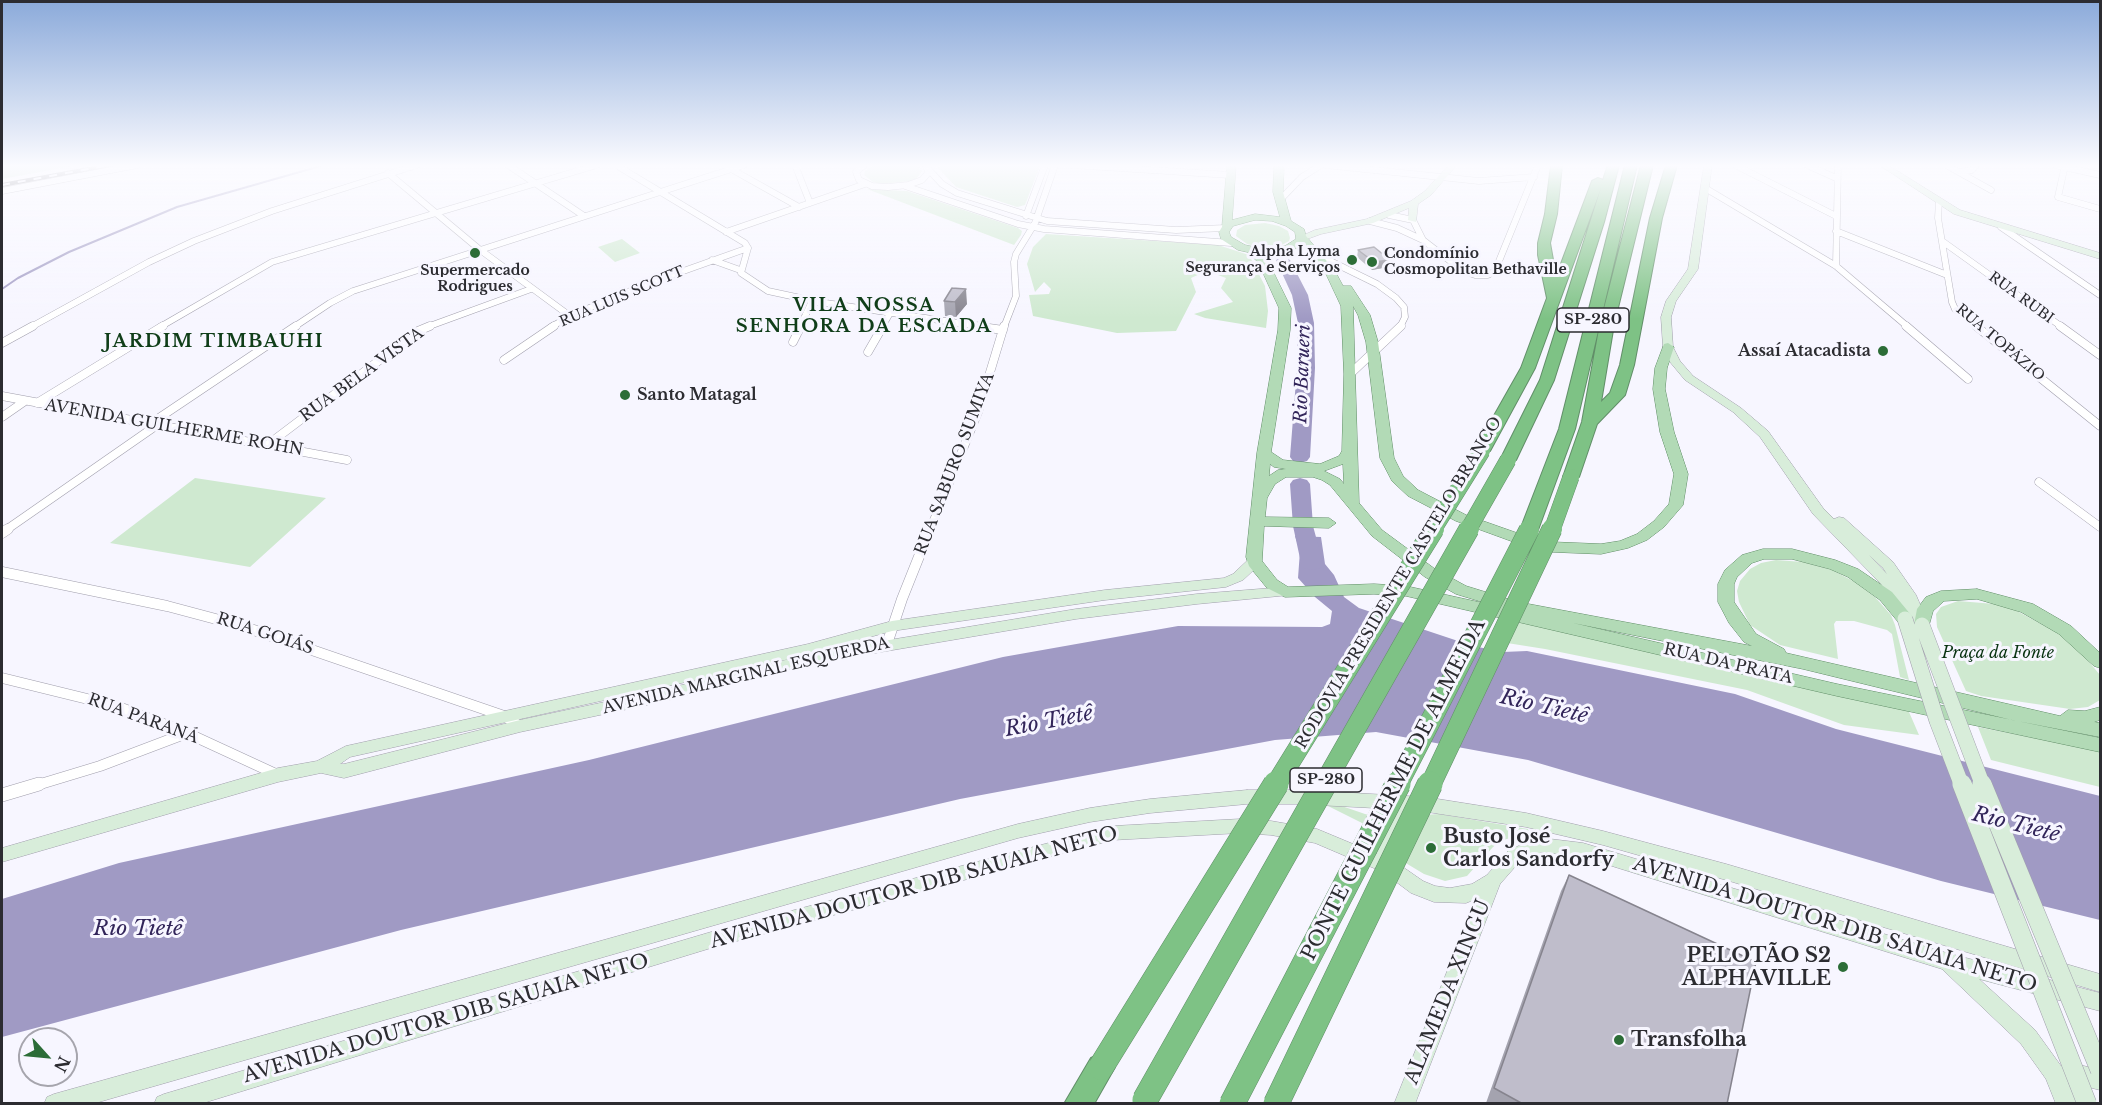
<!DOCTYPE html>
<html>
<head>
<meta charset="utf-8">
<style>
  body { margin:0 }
  #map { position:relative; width:2102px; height:1105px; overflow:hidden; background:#f7f6ff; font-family:"Libre Baskerville",serif }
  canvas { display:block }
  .frame { position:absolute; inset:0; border:3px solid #2c2c31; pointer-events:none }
  .north { position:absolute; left:18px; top:1027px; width:60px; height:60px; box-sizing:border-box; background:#f7f6ff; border:2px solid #a6a5ad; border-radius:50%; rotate:117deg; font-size:16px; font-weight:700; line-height:24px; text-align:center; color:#2c2c31 }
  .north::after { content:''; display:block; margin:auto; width:21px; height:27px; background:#2c6d37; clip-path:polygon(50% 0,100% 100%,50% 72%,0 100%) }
</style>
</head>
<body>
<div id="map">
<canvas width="2102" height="1105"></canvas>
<div class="frame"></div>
<div class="north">N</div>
</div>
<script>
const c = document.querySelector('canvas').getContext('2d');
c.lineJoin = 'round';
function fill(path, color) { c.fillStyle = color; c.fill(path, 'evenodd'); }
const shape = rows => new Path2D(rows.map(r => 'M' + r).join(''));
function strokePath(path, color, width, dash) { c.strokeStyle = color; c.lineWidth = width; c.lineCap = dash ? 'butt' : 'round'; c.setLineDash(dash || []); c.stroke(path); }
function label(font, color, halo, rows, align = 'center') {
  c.font = font + ' "Libre Baskerville",serif'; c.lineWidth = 6; c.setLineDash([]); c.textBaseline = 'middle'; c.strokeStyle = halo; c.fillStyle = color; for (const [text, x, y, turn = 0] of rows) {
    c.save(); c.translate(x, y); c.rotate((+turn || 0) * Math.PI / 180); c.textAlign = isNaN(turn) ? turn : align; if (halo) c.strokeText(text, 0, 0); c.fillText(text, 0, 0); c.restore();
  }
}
fill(shape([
  [2,165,78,165,2,179],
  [874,165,917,165,922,171,917,178,910,181,881,184,873,182,864,175,865,171],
  [941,165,1038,165,1040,166,1025,205,1017,207,956,187,938,168],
  [867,189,907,191,1018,228,1022,231,1021,235,1014,245],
  [1265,223,1279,226,1288,231,1290,238,1289,241,1280,246,1260,247,1247,244,1236,236,1237,230,1245,225],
  [1046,234,1218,245,1249,255,1265,286,1268,311,1266,328,1205,318,1194,314,1233,302,1221,288,1226,278,1207,271,1191,278,1196,292,1176,331,1117,333,1033,316,1029,295,1049,294,1051,289,1044,282,1035,292,1027,264,1033,247],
  [622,239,640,253,615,262,598,247],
  [195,478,326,498,250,567,110,543],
  [1776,560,1803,562,1832,570,1855,582,1875,597,1891,615,1895,625,1909,680,1900,677,1892,634,1887,630,1854,621,1836,621,1834,624,1838,659,1780,645,1750,625,1739,602,1737,591,1740,581,1750,569,1761,563],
  [1958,601,1995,604,2017,611,2056,632,2080,651,2100,675,2100,700,2088,707,2070,709,1981,696,1966,691,1937,627,1936,614,1941,607],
  [1500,618,1906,705,1919,735,1844,725,1747,690,1545,649,1488,640],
  [1978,727,2100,751,2100,787,1991,760],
  [1330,802,1365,814,1404,824,1424,815,1439,814,1528,829,1529,833,1503,840,1493,847,1467,876,1445,881,1424,874,1404,862,1394,839,1328,806]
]), '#cfe9d0');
fill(shape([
  [1295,536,1321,537,1325,564,1334,575,1344,597,1359,608,1473,646,1503,652,1527,651,1735,694,1836,729,2100,796,2100,920,1941,881,1528,760,1376,732,1275,740,960,799,401,930,2,1037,2,899,119,863,589,760,1003,657,1178,626,1322,627,1330,624,1332,611,1315,597,1298,578,1300,551]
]), '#a09ac4');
strokePath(shape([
  [2,289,18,278,69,252,177,207,324,165]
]), '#a09ac4', 2);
fill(shape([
  [1283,256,1290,260,1308,295,1314,323,1315,368,1310,457,1307,461,1300,463,1293,461,1290,457,1297,368,1298,323,1292,295,1276,260,1283,256],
  [1300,478,1307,480,1310,484,1313,526,1323,563,1320,568,1312,570,1304,568,1301,563,1293,526,1290,484,1293,480,1300,478]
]), '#a09ac4');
const streetFar3 = shape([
  [508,165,584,216],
  [616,165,745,243,748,248],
  [724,165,799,207],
  [795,165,810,203],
  [864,165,856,172,859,180,872,186,888,187,908,185,922,180,929,172,925,165],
  [1072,165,1230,175],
  [1326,165,1479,181,1534,177],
  [1735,165,1836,216],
  [1807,165,1836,178],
  [1946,165,1991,190],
  [2055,165,2100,175],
  [2065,165,2058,197,2100,209],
  [929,170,942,184,957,193,1047,221,1176,230,1226,228],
  [1960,172,1972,170,1976,165],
  [388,173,479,249,570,316],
  [905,186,1018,224,1044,229,1231,243],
  [1705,188,1836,266,1908,327],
  [2,191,137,165],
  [1279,201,1302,177,1321,165],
  [1939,201,1938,218,1952,302,1955,309,1978,327],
  [1389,215,1413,220,1423,240],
  [1026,216,1045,165],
  [1370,221,1397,228,1423,240,1463,271,1475,275,1488,275,1495,271,1538,165],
  [2001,227,2100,295],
  [1836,231,1947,275],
  [726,232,865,184],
  [1942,241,2062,327],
  [748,248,741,273,768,291,819,302,985,327],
  [1316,254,1377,284,1396,298,1404,307,1405,317,1400,327],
  [712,260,740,270],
  [1836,266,1838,165],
  [31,327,149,262,194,241,272,211,417,165],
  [160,327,272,262,597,165],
  [294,327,330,303,353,291,744,165],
  [427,327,531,289],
  [551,327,570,316,647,284,748,248],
  [800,327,812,301],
  [882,327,890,313],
  [1004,327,1016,296,1014,262,1016,254,1035,223,1055,165]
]);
const streetFar2 = shape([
  [975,326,1003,330],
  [1906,326,1968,379],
  [1976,326,2100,426],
  [2060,326,2100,355],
  [793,342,801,326],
  [2,343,33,326],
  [868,352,883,326],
  [504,360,554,326],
  [1350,374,1401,326],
  [2,396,347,460],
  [37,403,163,326],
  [2,417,25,401],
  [150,424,296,326],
  [266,446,418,331,430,326],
  [2039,482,2100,527],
  [6,530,157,425],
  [930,530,978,412,1004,326]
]);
const streetFar1 = shape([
  [2,533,8,529],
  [2,572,167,606,242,626,504,716,520,726],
  [887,644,902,599,930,529],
  [2,678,116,706,187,733,278,775],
  [34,786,100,766,187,733]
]);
const street = shape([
  [2,795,39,784]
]);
const secondary = shape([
  [1449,165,1457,165,1431,195,1418,204,1416,222,1408,220,1409,208,1373,223,1321,234,1302,241,1297,238,1315,230,1367,219,1411,201,1425,191,1449,165],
  [1704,165,1712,165,1698,269,1676,301,1671,317,1673,347,1680,361,1693,376,1741,408,1768,431,1823,508,1834,519,1839,517,1844,518,1893,562,1916,595,1929,625,1927,629,1917,629,1912,618,1905,622,1900,621,1897,608,1881,584,1813,514,1760,437,1733,412,1685,380,1670,362,1663,347,1661,317,1666,301,1688,269,1704,165],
  [1869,555,1883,568,1887,574,1869,555],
  [1879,165,1888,165,1960,210,2100,253,2100,259,1954,214,1879,165],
  [1254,557,1261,562,1259,565,1243,580,1226,587,1105,600,892,631,811,653,1076,609,1197,594,1285,587,1290,589,1292,592,1290,595,1197,604,1076,619,810,664,661,702,520,732,344,778,321,773,278,782,2,862,2,848,278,768,317,761,346,746,808,644,892,621,1105,590,1224,578,1233,574,1249,559,1254,557],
  [798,657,661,690,520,720,344,764,340,764,350,757,798,657],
  [1247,790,1298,790,1425,797,1526,813,1603,831,1726,864,2100,974,2100,992,1726,880,1603,845,1526,827,1414,810,1402,823,1393,846,1397,863,1423,881,1435,886,1450,888,1472,884,1487,875,1509,850,1528,842,1542,838,1583,843,1947,953,2100,993,2100,1011,1979,979,2035,1030,2061,1066,2068,1062,2100,1070,2100,1090,2068,1082,2077,1104,2056,1104,2046,1079,2021,1044,1942,969,1583,857,1542,852,1521,860,1500,884,1415,1104,1394,1104,1476,899,1466,903,1434,902,1411,893,1383,872,1315,843,1271,835,1240,833,1113,840,711,948,200,1104,154,1104,157,1097,164,1094,711,932,1113,826,1240,819,1271,821,1317,829,1377,854,1375,846,1378,837,1394,809,1298,804,1247,804,1150,813,1090,822,1018,838,92,1104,44,1104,47,1097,54,1094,1018,824,1090,808,1150,799,1247,790]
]);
const primary = shape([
  [1227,165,1236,165,1232,220,1255,214,1280,217,1273,192,1274,165,1284,165,1283,192,1291,221,1304,229,1306,236,1335,271,1343,286,1351,286,1370,315,1378,342,1394,458,1403,476,1418,490,1466,515,1520,534,1552,542,1601,544,1620,541,1637,534,1654,521,1669,504,1674,474,1660,432,1653,389,1655,368,1664,344,1668,343,1674,347,1667,368,1665,389,1674,432,1688,474,1683,505,1664,527,1647,540,1628,548,1601,554,1552,552,1511,541,1456,521,1408,496,1392,481,1380,458,1366,342,1358,315,1353,306,1359,503,1382,530,1435,569,1466,586,1518,602,1752,646,1744,642,1729,623,1718,602,1718,584,1725,570,1742,555,1763,549,1792,549,1835,560,1858,569,1892,592,1911,615,1913,619,1911,623,1899,623,1880,600,1848,577,1830,569,1792,559,1764,559,1752,563,1737,577,1734,584,1734,602,1756,634,1784,649,1786,653,2060,716,2068,710,2085,711,2100,707,2100,720,2094,722,2100,723,2100,737,2012,720,1803,669,1573,623,1837,684,2100,738,2100,752,1837,696,1406,596,1374,594,1285,597,1267,588,1249,566,1246,557,1257,453,1278,330,1279,308,1258,262,1247,252,1238,250,1221,239,1219,232,1222,227,1227,165],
  [1255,220,1272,221,1286,226,1295,232,1296,239,1285,246,1264,249,1245,245,1231,237,1229,232,1233,226,1255,220],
  [1302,244,1326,274,1341,306,1344,374,1342,451,1339,456,1320,464,1283,460,1271,452,1290,330,1291,308,1268,261,1263,255,1292,251,1302,244],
  [1270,464,1274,467,1286,469,1278,470,1269,476,1270,464],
  [1343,464,1344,484,1340,479,1324,471,1343,464],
  [1286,477,1313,477,1322,480,1330,485,1372,536,1425,577,1456,594,1492,605,1406,586,1374,584,1288,587,1277,580,1262,561,1264,526,1329,528,1336,523,1329,518,1265,517,1267,498,1275,484,1286,477],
  [1977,589,2033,604,2071,626,2100,653,2100,668,2094,666,2059,634,2021,612,1977,599,1944,601,1933,611,1928,629,1916,629,1914,625,1917,609,1926,597,1941,591,1977,589]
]);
const highway = shape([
  [1551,165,1562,165,1557,214,1550,243,1556,277,1592,181,1598,178,1603,180,1608,165,1619,165,1604,222,1554,380,1516,460,1508,465,1500,460,1540,380,1601,188,1535,368,1490,451,1482,456,1476,454,1474,451,1521,368,1547,298,1538,255,1538,243,1545,214,1551,165],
  [1625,165,1637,165,1575,429,1538,530,1535,534,1523,534,1520,530,1559,429,1625,165],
  [1641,165,1653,165,1614,324,1601,402,1610,393,1620,365,1650,218,1666,165,1677,165,1662,218,1634,365,1625,395,1597,424,1579,477,1571,482,1563,477,1582,422,1600,324,1641,165],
  [1101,1054,1111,1058,1115,1067,1094,1104,1064,1104,1091,1058,1101,1054]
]);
strokePath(streetFar3, '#a09eac', 7);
strokePath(streetFar2, '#a09eac', 9);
strokePath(streetFar1, '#a09eac', 11);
strokePath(street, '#a09eac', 14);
strokePath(secondary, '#a09eac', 1);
strokePath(primary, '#618e68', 1);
strokePath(highway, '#618e68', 2);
strokePath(streetFar3, '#fff', 6);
strokePath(streetFar2, '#fff', 8);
strokePath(streetFar1, '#fff', 10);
strokePath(street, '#fff', 13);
fill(secondary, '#d8edda');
fill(primary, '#b2dab6');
fill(highway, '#7ec285');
const rail = shape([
  [2,185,110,165]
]);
strokePath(rail, '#66666c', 4);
strokePath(rail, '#f7f6ff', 2, [8]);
const secondaryBridgeFar1 = shape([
  [1905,619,1937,721,1962,786],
  [1922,625,1983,786]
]);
const secondaryBridge = shape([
  [1962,784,2087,1104],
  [1982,784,2100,1070]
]);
const highwayBridgeFar2 = shape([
  [1433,530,1482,451],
  [1468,530,1508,460],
  [1552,530,1571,477]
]);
const highwayBridgeFar1 = shape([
  [1275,786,1434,529],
  [1323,786,1469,529],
  [1397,786,1529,530],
  [1430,786,1552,529]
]);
const highwayBridge = shape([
  [1101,1067,1276,784],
  [1145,1100,1324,784],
  [1232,1104,1398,784],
  [1276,1104,1430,784]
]);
strokePath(secondaryBridgeFar1, '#a09eac', 16, []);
strokePath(secondaryBridge, '#a09eac', 20, []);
strokePath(highwayBridgeFar2, '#618e68', 17, []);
strokePath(highwayBridgeFar1, '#618e68', 21, []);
strokePath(highwayBridge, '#618e68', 26, []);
strokePath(secondaryBridgeFar1, '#d8edda', 15);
strokePath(secondaryBridge, '#d8edda', 19);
strokePath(highwayBridgeFar2, '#7ec285', 16);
strokePath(highwayBridgeFar1, '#7ec285', 20);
strokePath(highwayBridge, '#7ec285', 25);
fill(shape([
  [1358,250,1388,267,1372,270,1357,257],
  [944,301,967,304,956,317,945,316],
  [1569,875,1727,1104,1487,1104,1486,1103,1561,891]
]), '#a4a3af');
fill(shape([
  [1390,260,1388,267,1372,270,1374,262],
  [966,289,967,304,956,317,955,302]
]), '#86848e');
const building = shape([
  [1374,247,1390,260,1374,262,1358,250,1374,247],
  [952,288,966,289,955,302,944,301,952,288],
  [1569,875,1756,962,1727,1104,1523,1104,1494,1088,1569,875]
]);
fill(building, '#bfbdcb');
strokePath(building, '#86848e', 1.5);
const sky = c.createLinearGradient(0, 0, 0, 319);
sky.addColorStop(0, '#8baada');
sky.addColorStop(0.52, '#fbfbff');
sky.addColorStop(1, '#fbfbff00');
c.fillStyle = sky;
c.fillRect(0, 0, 2102, 319);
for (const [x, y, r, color] of [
  [475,253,6,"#2c6d37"],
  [1352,260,6,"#2c6d37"],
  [1372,262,6,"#2c6d37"],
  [1883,351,6,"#2c6d37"],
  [625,395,6,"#2c6d37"],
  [1431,848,6,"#2c6d37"],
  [1843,967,6,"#2c6d37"],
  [1619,1040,6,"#2c6d37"]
]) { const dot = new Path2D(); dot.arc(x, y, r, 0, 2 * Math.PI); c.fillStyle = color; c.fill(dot); strokePath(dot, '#f7f6ff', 2); }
label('bold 14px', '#2c2c31', '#f7f6ff', [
  ["Alpha Lyma",1340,252],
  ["Segurança e Serviços",1340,268],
  ["Condomínio",1384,254,"left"],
  ["Cosmopolitan Bethaville",1384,270,"left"],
  ["Supermercado",475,271,"center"],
  ["Rodrigues",475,287,"center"]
], 'right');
label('14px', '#2c2c31', '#f7f6ff', [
  ["RUA LUIS SCOTT",622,297,-23],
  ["RUA RUBI",2021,298,36],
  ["RUA TOPÁZIO",2000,343,40]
]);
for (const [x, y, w] of [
  [1593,320,72],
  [1326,780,72]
]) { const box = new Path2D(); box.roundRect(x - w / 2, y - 12, w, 24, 4.5); c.fillStyle = '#f7f6ff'; c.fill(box); strokePath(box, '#2c2c31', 1.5); }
label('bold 15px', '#2c2c31', null, [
  ["SP-280",1593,320],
  ["SP-280",1326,780]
]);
label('bold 16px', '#2c2c31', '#f7f6ff', [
  ["Assaí Atacadista",1871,351],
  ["Santo Matagal",637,395,"left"]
], 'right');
label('16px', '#2c2c31', '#f7f6ff', [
  ["RUA BELA VISTA",362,375,-36],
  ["AVENIDA GUILHERME ROHN",174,428,10],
  ["RUA SABURO SUMIYA",955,464,-69],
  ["RODOVIA PRESIDENTE CASTELO BRANCO",1399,583,-59],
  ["RUA GOIÁS",265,634,18],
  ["RUA DA PRATA",1728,664,13],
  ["AVENIDA MARGINAL ESQUERDA",746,676,-13],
  ["RUA PARANÁ",143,719,20]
]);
label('italic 16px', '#093312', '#f7f6ff', [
  ["Praça da Fonte",1998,653]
]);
c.letterSpacing = '1.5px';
label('bold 18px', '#103e19', '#f7f6ff', [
  ["VILA NOSSA",864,306],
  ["SENHORA DA ESCADA",864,327],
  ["JARDIM TIMBAUHI",214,342]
]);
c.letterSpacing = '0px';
label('italic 18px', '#32255a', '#f7f6ff', [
  ["Rio Barueri",1303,374,-88]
]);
label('20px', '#2c2c31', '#f7f6ff', [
  ["PONTE GUILHERME DE ALMEIDA",1394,790,-63],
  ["AVENIDA DOUTOR DIB SAUAIA NETO",914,888,-15],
  ["AVENIDA DOUTOR DIB SAUAIA NETO",1835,925,17],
  ["ALAMEDA XINGU",1448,992,-68],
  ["AVENIDA DOUTOR DIB SAUAIA NETO",446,1019,-16]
]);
label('bold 20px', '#2c2c31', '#f7f6ff', [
  ["Busto José",1443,837],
  ["Carlos Sandorfy",1443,860],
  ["PELOTÃO S2",1831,956,"right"],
  ["ALPHAVILLE",1831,979,"right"],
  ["Transfolha",1631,1040]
], 'left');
label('italic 21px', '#32255a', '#f7f6ff', [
  ["Rio Tietê",1544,707,13],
  ["Rio Tietê",1049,722,-11],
  ["Rio Tietê",2016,825,14],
  ["Rio Tietê",138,929]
]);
</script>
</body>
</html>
